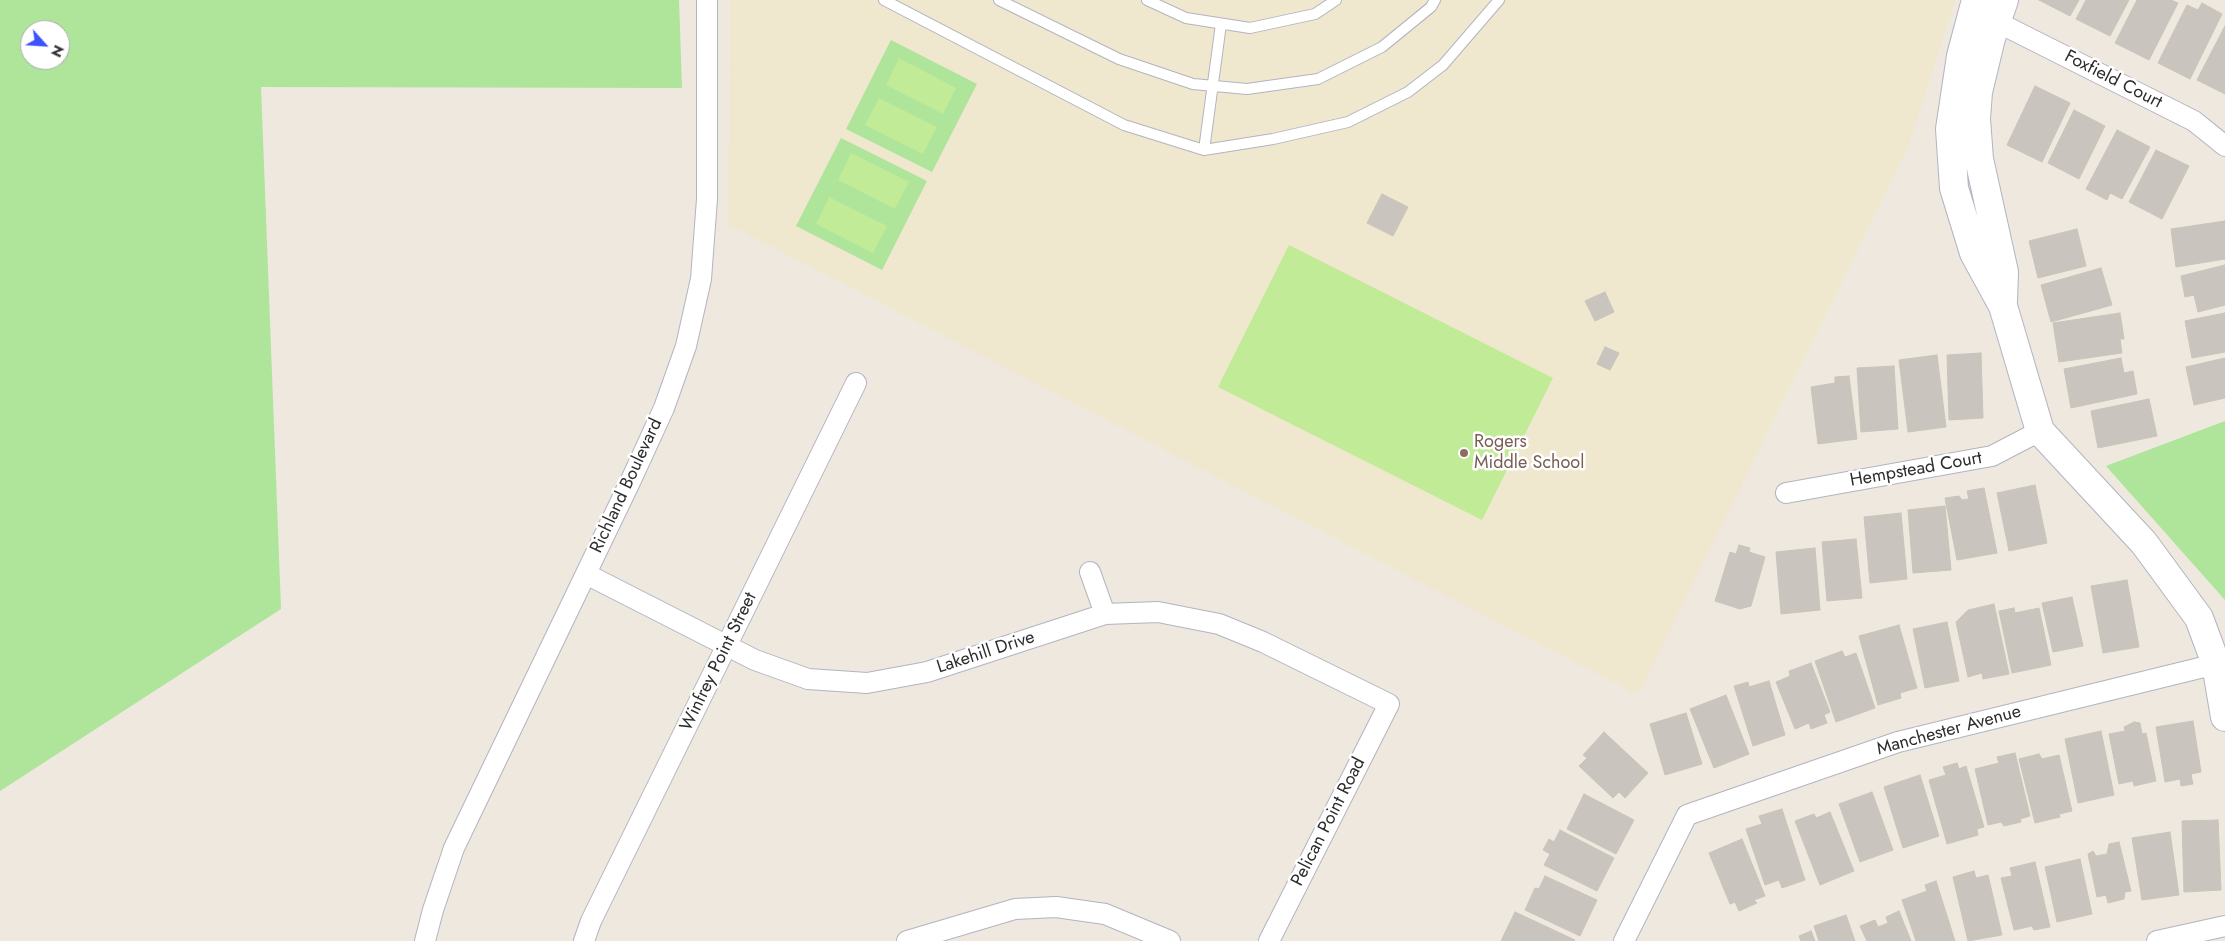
<!DOCTYPE html>
<html>
<head>
<meta charset="utf-8">
<style>
  body { margin:0 }
  #map { position:relative; width:2225px; height:941px; overflow:hidden; background:#eee8de; font-family:Jost,sans-serif }
  canvas { display:block }
  .north { position:absolute; left:20px; top:20px; width:50px; height:50px; box-sizing:border-box; background:#fff; border:1px solid #ababab; border-radius:50%; rotate:116deg; font-size:14px; font-weight:700; line-height:20px; text-align:center; color:#2c2c2c }
  .north::after { content:''; display:block; margin:auto; width:18px; height:22px; background:#3e54fb; clip-path:polygon(50% 0,100% 100%,50% 72%,0 100%) }
</style>
</head>
<body>
<div id="map">
<canvas width="2225" height="941"></canvas>
<div class="north">N</div>
</div>
<script>
const c = document.querySelector('canvas').getContext('2d');
c.lineJoin = 'round';
function fill(path, color) { c.fillStyle = color; c.fill(path, 'evenodd'); }
const shape = rows => new Path2D(rows.map(r => 'M' + r).join(''));
function strokePath(path, color, width, dash) { c.strokeStyle = color; c.lineWidth = width; c.lineCap = dash ? 'butt' : 'round'; c.setLineDash(dash || []); c.stroke(path); }
function label(font, color, halo, rows, align = 'center') {
  c.font = font + ' Jost,sans-serif'; c.lineWidth = 5; c.setLineDash([]); c.textBaseline = 'middle'; c.strokeStyle = halo; c.fillStyle = color; for (const [text, x, y, turn = 0] of rows) {
    c.save(); c.translate(x, y); c.rotate((+turn || 0) * Math.PI / 180); c.textAlign = isNaN(turn) ? turn : align; if (halo) c.strokeText(text, 0, 0); c.fillText(text, 0, 0); c.restore();
  }
}
fill(shape([
  [731,0,1955,0,1908,148,1638,695,728,224]
]), '#efe7ce');
fill(shape([
  [0,0,679,0,682,88,261,87,281,609,0,791],
  [30,30,60,30,60,60,30,60],
  [891,40,977,84,932,172,846,129],
  [841,138,927,181,882,270,796,226],
  [2225,421,2225,600,2106,466]
]), '#afe49b');
fill(shape([
  [899,58,956,88,943,114,886,85],
  [879,98,937,127,923,154,865,125],
  [851,153,909,182,895,209,838,180],
  [829,197,887,226,873,253,816,224],
  [1289,245,1553,378,1482,520,1218,387]
]), '#c1eb97');
const building = shape([
  [2039,0,2079,0,2070,16,2039,0],
  [2086,0,2129,0,2110,36,2076,19,2086,0],
  [2137,0,2171,0,2178,3,2149,60,2115,43,2137,0],
  [2202,3,2222,14,2190,79,2158,63,2187,5,2198,10,2202,3],
  [2225,26,2225,94,2197,80,2225,26],
  [2035,86,2070,103,2042,162,2007,145,2035,86],
  [2074,110,2105,126,2079,179,2048,163,2074,110],
  [2117,130,2150,147,2122,199,2110,193,2107,200,2086,189,2117,130],
  [2156,150,2189,166,2162,219,2129,202,2156,150],
  [1382,194,1408,207,1393,236,1367,223,1382,194],
  [2225,221,2225,259,2176,267,2171,229,2225,221],
  [2077,229,2086,266,2038,278,2029,241,2077,229],
  [2225,265,2225,305,2198,312,2194,295,2185,297,2181,276,2225,265],
  [2101,268,2112,305,2051,322,2041,285,2101,268],
  [1605,292,1614,312,1595,321,1585,301,1605,292],
  [2120,313,2124,339,2120,339,2122,353,2059,362,2053,323,2120,313],
  [2225,313,2225,352,2192,358,2185,321,2225,313],
  [1605,347,1619,353,1610,370,1597,364,1605,347],
  [1981,353,1983,418,1949,420,1947,355,1981,353],
  [1937,355,1946,427,1908,432,1899,360,1937,355],
  [2121,358,2124,373,2133,371,2137,394,2071,408,2064,369,2121,358],
  [2225,358,2225,398,2194,405,2186,367,2225,358],
  [1894,366,1898,429,1861,432,1857,368,1894,366],
  [1849,376,1857,439,1818,444,1811,387,1835,383,1835,377,1849,376],
  [2149,399,2157,436,2098,448,2091,411,2149,399],
  [2035,485,2047,543,2009,551,1997,493,2035,485],
  [1984,488,1997,553,1957,560,1945,498,1959,496,1962,500,1969,499,1967,491,1984,488],
  [1945,506,1951,570,1913,573,1908,510,1945,506],
  [1901,513,1907,579,1870,583,1864,517,1901,513],
  [1856,539,1862,598,1827,601,1822,542,1856,539],
  [1739,545,1750,548,1749,552,1765,557,1751,606,1740,609,1715,601,1730,552,1736,554,1739,545],
  [1815,548,1820,610,1781,614,1776,552,1815,548],
  [2127,580,2139,647,2103,653,2091,586,2127,580],
  [2072,597,2083,646,2053,652,2042,603,2072,597],
  [1994,604,2009,674,1983,679,1982,673,1968,677,1956,622,1968,610,1994,604],
  [2014,608,2015,613,2039,608,2051,665,2012,673,1999,611,2014,608],
  [1947,622,1959,681,1925,688,1913,629,1947,622],
  [1899,625,1917,688,1900,693,1901,698,1878,705,1859,636,1899,625],
  [1842,651,1845,657,1856,653,1875,708,1836,722,1815,661,1842,651],
  [1811,663,1830,712,1824,715,1827,723,1811,729,1809,723,1795,729,1776,682,1790,676,1789,671,1811,663],
  [1769,681,1785,735,1753,746,1734,686,1748,682,1749,687,1769,681],
  [1726,695,1749,754,1714,768,1690,709,1726,695],
  [1686,713,1702,764,1665,775,1650,724,1686,713],
  [2193,721,2201,772,2191,774,2193,784,2181,786,2180,779,2165,782,2156,727,2193,721],
  [2134,722,2140,723,2142,734,2146,733,2156,781,2134,786,2133,781,2119,784,2109,734,2125,731,2124,727,2134,722],
  [2101,731,2114,795,2078,803,2065,739,2101,731],
  [1604,732,1648,773,1625,798,1619,792,1613,798,1579,766,1587,758,1583,755,1604,732],
  [2015,753,2030,816,2020,819,2021,822,2004,826,2001,822,1988,825,1975,769,1999,763,1997,757,2015,753],
  [2039,754,2042,759,2059,755,2072,811,2059,814,2060,817,2035,823,2019,759,2039,754],
  [1957,763,1959,769,1966,766,1984,827,1977,829,1978,835,1947,844,1929,780,1946,775,1943,767,1957,763],
  [1920,775,1939,836,1903,848,1884,787,1920,775],
  [1872,792,1893,850,1860,862,1839,804,1872,792],
  [1584,794,1634,820,1616,854,1567,829,1584,794],
  [1782,809,1805,880,1782,888,1779,880,1765,885,1746,829,1762,824,1759,816,1782,809],
  [1830,812,1854,871,1820,885,1795,821,1814,814,1816,818,1830,812],
  [2218,820,2221,890,2184,892,2182,821,2218,820],
  [1560,830,1614,858,1597,891,1544,865,1550,854,1543,850,1549,839,1554,842,1560,830],
  [2170,832,2179,895,2142,900,2132,838,2170,832],
  [1742,839,1765,896,1754,900,1757,903,1739,911,1735,902,1730,904,1709,853,1742,839],
  [2119,842,2131,891,2125,892,2124,899,2108,903,2106,895,2097,897,2088,854,2093,851,2096,856,2107,854,2109,844,2119,842],
  [2080,859,2092,914,2057,922,2045,867,2080,859],
  [2035,862,2050,927,2034,930,2032,926,2014,930,2001,878,2012,876,2010,868,2035,862],
  [1974,871,1976,878,1988,875,2002,935,1968,941,1953,877,1974,871],
  [1545,876,1597,900,1580,936,1525,910,1535,888,1539,889,1545,876],
  [1936,881,1955,941,1916,941,1902,900,1927,891,1925,885,1936,881],
  [1899,911,1911,941,1867,941,1860,926,1875,920,1878,927,1888,923,1886,917,1899,911],
  [1515,912,1575,940,1574,941,1501,941,1515,912],
  [1846,915,1855,941,1819,941,1814,926,1846,915],
  [1811,931,1815,941,1801,941,1799,936,1811,931]
]);
fill(building, '#c9c5be');
strokePath(building, '#c9c4b8', 1);
const lane = shape([
  [884,0,1124,125,1204,150,1273,139,1348,122,1408,92,1443,65,1499,0],
  [999,0,1119,59,1193,84,1247,89,1318,79,1382,47,1431,7,1435,0],
  [1147,0,1186,18,1250,28,1315,14,1336,0],
  [1204,150,1221,24]
]);
const street = shape([
  [1997,22,2194,121,2225,146],
  [1786,493,1992,456,2040,431],
  [1090,572,1105,614],
  [586,574,755,660,808,679,867,683,927,672,1105,614,1158,612,1219,624,1263,642,1389,704,1269,941],
  [425,941,433,910,454,848,631,480,664,408,686,346,701,279,707,199,707,0],
  [584,941,591,921,856,383],
  [907,941,1015,909,1056,907,1105,914,1170,941],
  [1624,941,1687,815,1898,742,2216,664],
  [2157,941,2225,926]
]);
const secondary = shape([
  [1976,0,1961,56,1950,129,1954,188,1974,253,2003,306,2040,431,2144,543,2199,618,2216,664,2225,717],
  [2003,302,2004,272,1979,159,1976,119,1978,92,1991,38,2004,0]
]);
strokePath(lane, '#b2b4c0', 12);
strokePath(street, '#b2b4c0', 22);
strokePath(secondary, '#b2b4c0', 30);
strokePath(lane, '#fff', 10);
strokePath(street, '#fff', 20);
strokePath(secondary, '#fff', 28);
for (const [x, y, r, color] of [
  [1464,453,5,"#8d6e63"]
]) { const dot = new Path2D(); dot.arc(x, y, r, 0, 2 * Math.PI); c.fillStyle = color; c.fill(dot); strokePath(dot, '#fff', 2); }
label('18px', '#2c2c2c', '#fff', [
  ["Foxfield Court",2113,80,27],
  ["Hempstead Court",1916,470,-10],
  ["Richland Boulevard",627,486,-65],
  ["Lakehill Drive",986,653,-18],
  ["Winfrey Point Street",719,662,-64],
  ["Manchester Avenue",1949,731,-15],
  ["Pelican Point Road",1329,822,-63]
]);
label('18px', '#785e54', '#fff', [
  ["Rogers",1474,443],
  ["Middle School",1474,464]
], 'left');
</script>
</body>
</html>
